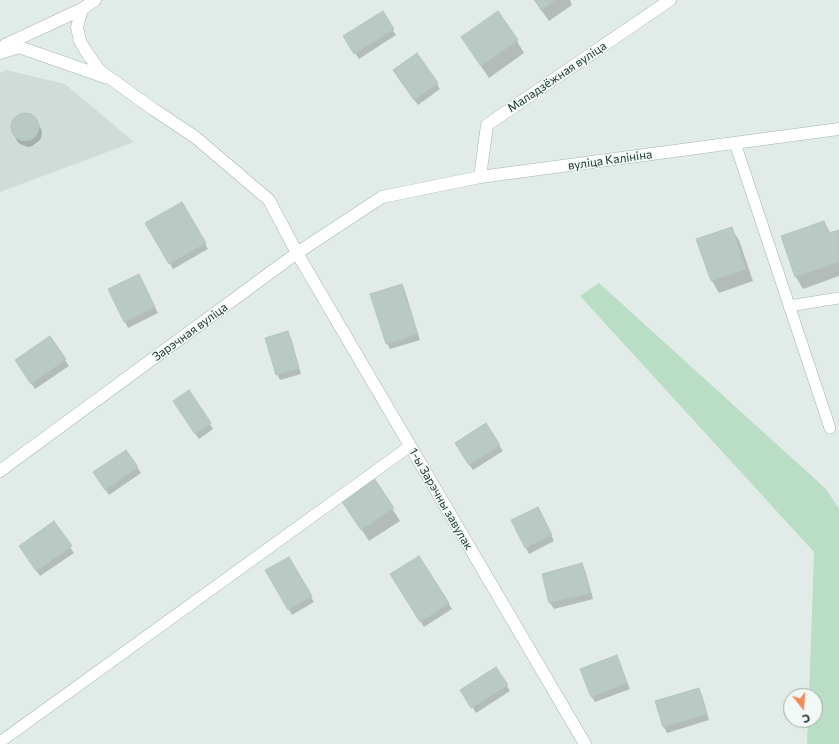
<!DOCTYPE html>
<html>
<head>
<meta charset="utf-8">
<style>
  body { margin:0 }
  #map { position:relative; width:839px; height:744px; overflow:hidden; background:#e1ece8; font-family:Commissioner,sans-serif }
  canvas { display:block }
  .north { position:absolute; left:783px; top:688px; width:40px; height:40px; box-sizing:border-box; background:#f2f8f5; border:1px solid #9eada9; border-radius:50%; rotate:163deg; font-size:11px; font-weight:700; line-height:16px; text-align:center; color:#213c37 }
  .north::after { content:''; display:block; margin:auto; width:14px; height:18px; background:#f28959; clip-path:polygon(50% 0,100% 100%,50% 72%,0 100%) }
</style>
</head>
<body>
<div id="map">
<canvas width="839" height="744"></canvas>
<div class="north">С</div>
</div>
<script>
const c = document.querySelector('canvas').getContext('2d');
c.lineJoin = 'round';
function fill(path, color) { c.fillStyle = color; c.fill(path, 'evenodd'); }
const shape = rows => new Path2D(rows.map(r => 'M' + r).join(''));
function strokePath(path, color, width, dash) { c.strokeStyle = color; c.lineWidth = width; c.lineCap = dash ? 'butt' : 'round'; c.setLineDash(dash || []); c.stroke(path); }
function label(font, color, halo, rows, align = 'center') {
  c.font = font + ' Commissioner,sans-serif'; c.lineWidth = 3; c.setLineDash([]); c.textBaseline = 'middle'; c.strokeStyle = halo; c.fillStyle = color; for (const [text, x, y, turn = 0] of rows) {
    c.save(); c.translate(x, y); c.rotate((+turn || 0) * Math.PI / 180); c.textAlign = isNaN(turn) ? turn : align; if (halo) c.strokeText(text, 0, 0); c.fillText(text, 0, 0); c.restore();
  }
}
fill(shape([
  [6,70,65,84,134,142,0,192,0,73]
]), '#cfdcd7');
fill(shape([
  [599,283,826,489,839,509,839,744,807,744,808,720,815,720,815,696,809,696,814,552,580,296]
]), '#baddc6');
fill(shape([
  [534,0,570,0,572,5,549,21],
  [382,13,396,35,359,59,344,36],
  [497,13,517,41,524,53,489,78,469,49,462,37],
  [397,76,437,84,440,89,418,105],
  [23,113,28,113,35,118,41,129,42,133,41,138,39,141,32,146,28,147,20,144,17,141,12,130,11,125,12,121,15,117],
  [182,203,208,249,173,269,147,223],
  [824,222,831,234,839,231,839,276,803,289,796,277],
  [731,228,739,240,753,281,719,293,712,281],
  [142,282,158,313,128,328,109,290],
  [402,285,405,291,420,340,390,349,387,343],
  [288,333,291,338,301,374,280,380,277,374],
  [50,337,69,366,35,389,16,361],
  [178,407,210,424,213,429,199,439],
  [499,445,503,451,473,470,459,450],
  [126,451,141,473,109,495,98,478],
  [374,479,400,521,369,541,350,512],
  [541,514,554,541,529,554,512,521],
  [54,523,74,553,40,576,24,552],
  [419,557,452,609,424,627,395,580],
  [288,558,314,602,292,615,266,570],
  [582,564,585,570,593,599,554,609,550,603,543,574],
  [619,662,630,689,595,702,592,697],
  [496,668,510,691,476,713,462,690],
  [699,689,702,695,709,720,667,733,664,727,657,702]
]), '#0003');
const building = shape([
  [535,0,555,0,541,10,535,0],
  [383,11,394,29,354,54,343,36,383,11],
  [498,11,518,40,481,66,461,37,498,11],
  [417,53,438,83,414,100,393,70,417,53],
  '11 127a14 14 0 1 1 28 0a14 14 0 1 1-28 0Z',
  [182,202,206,243,169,264,145,223,182,202],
  [824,221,829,233,839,230,839,262,795,277,781,236,824,221],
  [732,227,746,269,711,281,696,239,732,227],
  [139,274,155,307,124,322,108,289,139,274],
  [402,284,417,334,386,344,370,294,402,284],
  [288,331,299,368,276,375,265,338,288,331],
  [50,336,66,359,31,384,15,360,50,336],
  [189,390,211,423,195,434,173,401,189,390],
  [486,423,500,445,469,465,455,443,486,423],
  [126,450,138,467,105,490,93,472,126,450],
  [374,478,394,508,361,530,341,500,374,478],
  [538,507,552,535,525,548,511,520,538,507],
  [54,521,72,546,36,571,19,546,54,521],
  [419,556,449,603,420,622,390,574,419,556],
  [289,557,312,596,288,610,265,570,289,557],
  [582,563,590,593,549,603,542,574,582,563],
  [617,655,627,683,591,697,580,669,617,655],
  [496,667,508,685,471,708,460,690,496,667],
  [699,688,707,714,663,727,655,701,699,688]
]);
fill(building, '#b9c9c4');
strokePath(building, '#b4c5bf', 1);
const service = shape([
  [735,143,830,428],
  [789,306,839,298],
  [0,742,410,446]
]);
const minor = shape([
  [82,9,77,27,80,41,87,53,100,71,153,109,195,137,269,200,297,253,585,744],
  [5,45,82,9,95,0],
  [0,53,19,47,105,77],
  [480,177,487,125,670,0]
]);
const secondary = shape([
  [0,471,297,253,382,197,480,177,839,129]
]);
strokePath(service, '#a4b4af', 12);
strokePath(minor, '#a4b4af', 13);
strokePath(secondary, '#9fb7b1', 13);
strokePath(service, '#fff', 11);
strokePath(minor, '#fff', 12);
strokePath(secondary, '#fff', 12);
label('12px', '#213c37', '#f2f8f5', [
  ["Маладзёжная вуліца",557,77,-34],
  ["вуліца Калініна",610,160,-8],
  ["Зарэчная вуліца",190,332,-36],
  ["1-ы Зарэчны завулак",441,499,60]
]);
</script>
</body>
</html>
